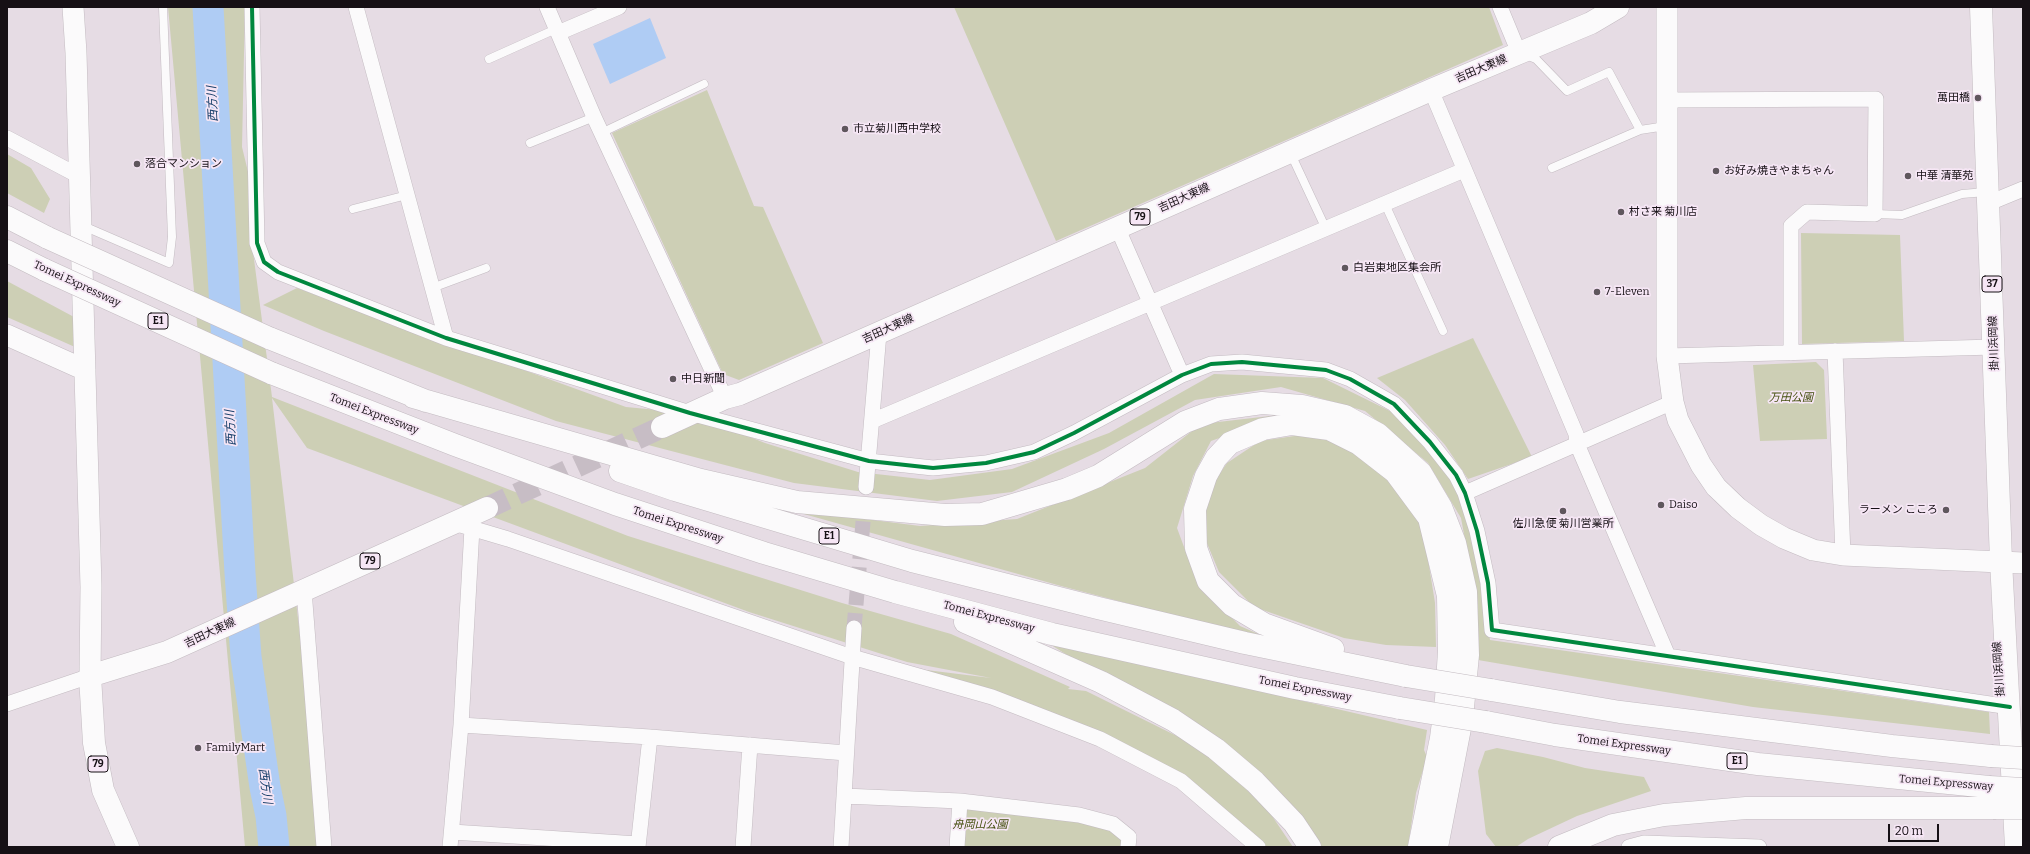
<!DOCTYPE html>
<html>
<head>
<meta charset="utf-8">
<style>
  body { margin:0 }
  #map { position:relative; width:2030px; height:854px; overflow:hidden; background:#e6dce4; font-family:Bitter,serif }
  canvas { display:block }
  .frame { position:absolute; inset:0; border:8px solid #161015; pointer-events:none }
  .scale { position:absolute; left:1888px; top:824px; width:51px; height:18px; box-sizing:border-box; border:2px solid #161015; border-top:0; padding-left:5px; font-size:12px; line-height:14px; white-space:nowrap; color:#161015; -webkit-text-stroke:3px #f6e6f5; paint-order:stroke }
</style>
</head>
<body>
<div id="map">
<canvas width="2030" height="854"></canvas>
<div class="frame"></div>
<div class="scale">20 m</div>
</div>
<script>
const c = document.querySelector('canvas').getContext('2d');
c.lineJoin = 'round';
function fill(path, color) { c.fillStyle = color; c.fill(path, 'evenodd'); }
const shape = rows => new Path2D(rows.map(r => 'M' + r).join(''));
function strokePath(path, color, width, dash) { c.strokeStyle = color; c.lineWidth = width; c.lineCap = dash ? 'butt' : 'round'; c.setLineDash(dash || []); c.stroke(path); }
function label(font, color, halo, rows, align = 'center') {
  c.font = font + ' Bitter,"Noto Sans JP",serif'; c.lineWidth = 3.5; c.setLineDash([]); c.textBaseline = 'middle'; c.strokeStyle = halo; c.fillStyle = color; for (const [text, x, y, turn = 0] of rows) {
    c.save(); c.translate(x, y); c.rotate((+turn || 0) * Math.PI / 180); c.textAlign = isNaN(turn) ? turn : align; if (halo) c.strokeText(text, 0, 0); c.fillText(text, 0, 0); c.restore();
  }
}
fill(shape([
  [168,7,245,7,242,147,250,180,252,244,272,397,628,536,842,603,951,634,1070,687,1068,689,1086,691,1199,747,1266,807,1293,847,1260,847,1145,762,910,668,991,678,907,662,749,612,307,448,272,398,325,847,245,847],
  [954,7,1489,7,1503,45,1056,241],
  [707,90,754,206,763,207,823,343,739,380,723,374,612,133],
  [7,154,31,168,50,199,44,213,7,193],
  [1801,233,1900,235,1904,341,1802,344],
  [7,281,74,317,75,347,7,317],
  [297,288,626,407,690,413,765,443,858,472,930,480,1012,469,1109,433,1214,374,1323,378,1392,412,1437,456,1468,513,1490,640,1989,712,1990,734,1753,707,1478,660,1478,609,1461,518,1428,463,1365,411,1281,387,1195,400,1104,449,1012,492,937,501,794,483,556,421,324,331,263,305],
  [1473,338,1532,457,1468,479,1445,445,1405,400,1377,378],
  [1816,362,1824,370,1827,439,1760,441,1753,365],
  [1287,414,1211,441,1193,476,1177,528,1197,582,1240,626,1279,643,1061,586,786,509,920,526,1017,519,1145,468,1201,424],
  [1315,433,1367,458,1407,498,1423,528,1435,603,1436,647,1386,645,1344,638,1254,607,1219,572,1201,529,1210,488,1227,463,1260,441],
  [1048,643,1076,648,1427,730,1424,750,1427,757,1416,793,1408,847,1313,847,1182,727],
  [1497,748,1543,757,1585,768,1644,777,1651,791,1577,816,1528,839,1516,847,1496,847,1486,834,1478,771,1485,751],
  [960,801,1113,824,1129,847,957,847]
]), '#cdcfb5');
fill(shape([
  [650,18,666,58,610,84,593,44]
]), '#afccf4');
strokePath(shape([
  [208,7,240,573,246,657,265,787,271,816,274,847]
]), '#afccf4', 31);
strokePath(shape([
  [854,628,866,487]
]), '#c7bdc5', 15, [15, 8]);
strokePath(shape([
  [487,508,662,427]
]), '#c7bdc5', 22, [22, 11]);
const lane = shape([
  [1526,55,1536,59,1567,91,1609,72,1640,130,1666,126],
  [489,59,556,29],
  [601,133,704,84],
  [530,143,594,117],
  [1290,152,1326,229],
  [1552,168,1640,130],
  [1385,204,1443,331],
  [353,209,407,195],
  [1875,214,1902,215,1962,194,1986,192],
  [81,225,169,263,172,237,163,7],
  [432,288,486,268]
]);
const street = shape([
  [252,7,257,243,264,262,278,272,446,338,690,413,869,461,933,468,986,463,1034,452,1074,433,1182,375,1211,364,1242,362,1326,370,1350,379,1394,404,1430,442,1456,475,1465,493,1477,531,1488,583,1492,630,2010,707],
  [356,7,446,338],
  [547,7,594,117,725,398],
  [1500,7,1519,53],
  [558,33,619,7],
  [1431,90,1576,434,1577,444,1668,656],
  [1666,100,1876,99,1875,214,1807,212,1791,226,1791,353],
  [7,138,79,176],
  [1989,203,2023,189],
  [1117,227,1182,375],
  [1835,351,1843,555],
  [1667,356,1994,347],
  [872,421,1464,170],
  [866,487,879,333],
  [1465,493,1673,402],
  [454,523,508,539,852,657,992,697,1100,739,1181,781,1258,847],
  [304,590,324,847],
  [7,704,90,676],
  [461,725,650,737,846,753],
  [844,796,960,801,1079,815,1113,824,1129,837,1128,847],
  [452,832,638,844],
  [450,847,461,725,472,528],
  [638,847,650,737],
  [743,847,750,745],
  [841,847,854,628],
  [957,847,960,801],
  [1629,847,1644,843,1759,847]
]);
const secondary = shape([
  [73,7,76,53,91,587,90,676],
  [1667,7,1667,356,1673,402,1678,420,1701,465,1716,487,1738,508,1761,525,1784,538,1813,550,1843,555,2023,563],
  [7,335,85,370]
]);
const primary = shape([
  [1981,7,2001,561,2016,847],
  [662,427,725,398,740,394,1431,90,1591,23,1618,7],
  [128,847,103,790,94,743,90,676,167,652,487,508]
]);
const highway = shape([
  [7,217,48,238],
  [7,251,45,270],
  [269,338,426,401],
  [271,373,455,445,615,504,764,553,895,592,1052,634,1295,688,1400,708],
  [413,397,701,480,797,502,945,515,982,514,1067,489,1098,476,1185,422,1219,409,1262,403,1302,406,1345,416,1378,434,1421,473,1441,507,1455,543,1466,592,1468,655,1462,718,1437,847],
  [620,471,675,490,912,561,1098,608,1245,643,1406,676],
  [965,622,1101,682,1173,720,1216,749,1255,782,1294,823,1310,847],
  [1333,649,1264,624,1232,605,1208,581,1196,548,1195,509,1206,476,1216,458,1230,443,1263,429,1292,424,1329,429,1359,444,1395,472,1429,518,1448,596,1449,651,1446,699,1441,738,1419,847],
  [1491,690,1620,712,1892,746,1991,756],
  [1486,722,1555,735,1758,764,1989,787],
  [1559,847,1613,825,1664,815,1746,808,1993,808]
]);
strokePath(lane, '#c3bbc1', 9);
strokePath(street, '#c3bbc1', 16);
strokePath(secondary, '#c3bbc1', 22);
strokePath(primary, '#c3bbc1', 23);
strokePath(highway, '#c3bbc1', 23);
strokePath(lane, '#fbfafb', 8);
strokePath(street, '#fbfafb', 15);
strokePath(secondary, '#fbfafb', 21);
strokePath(primary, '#fbfafb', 22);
strokePath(highway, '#fbfafb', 22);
const highwayBridge = shape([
  [48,238,269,338],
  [45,270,271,373],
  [1406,676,1491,690],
  [1400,708,1486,722],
  [1991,756,2023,758],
  [1989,787,2023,789],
  [1993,808,2023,808]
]);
strokePath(highwayBridge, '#c3bbc1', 23, []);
strokePath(highwayBridge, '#fbfafb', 22);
strokePath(shape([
  [252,7,257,243,264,262,278,272,446,338,690,413,869,461,933,468,986,463,1034,452,1074,433,1182,375,1211,364,1242,362,1326,370,1350,379,1394,404,1430,442,1456,475,1465,493,1477,531,1488,583,1492,630,2010,707]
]), '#00873e', 4);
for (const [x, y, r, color] of [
  [1978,98,4,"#5f575d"],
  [845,129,4,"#5f575d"],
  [137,164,4,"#5f575d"],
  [1716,171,4,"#5f575d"],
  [1908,176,4,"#5f575d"],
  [1621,212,4,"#5f575d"],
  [1345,268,4,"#5f575d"],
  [1597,292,4,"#5f575d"],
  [673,379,4,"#5f575d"],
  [1661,505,4,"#5f575d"],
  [1946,510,4,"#5f575d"],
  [1563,511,4,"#5f575d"],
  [198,748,4,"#5f575d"]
]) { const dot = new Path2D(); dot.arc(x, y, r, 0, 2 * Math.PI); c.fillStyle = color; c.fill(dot); strokePath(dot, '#f6e6f5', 1.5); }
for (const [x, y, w] of [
  [1140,217,20],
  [1992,284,20],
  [158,321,20],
  [829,536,20],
  [370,561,20],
  [1737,761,20],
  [98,764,20]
]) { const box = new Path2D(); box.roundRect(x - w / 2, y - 8, w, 16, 3); c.fillStyle = '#f6e6f5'; c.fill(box); strokePath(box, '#161015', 1); }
label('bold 10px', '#161015', null, [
  ["79",1140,217],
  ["37",1992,284],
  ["E1",158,321],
  ["E1",829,536],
  ["79",370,561],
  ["E1",1737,761],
  ["79",98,764]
]);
label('11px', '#161015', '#f6e6f5', [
  ["吉田大東線",1481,69,-23],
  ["吉田大東線",1184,198,-24],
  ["Tomei Expressway",77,284,25],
  ["吉田大東線",888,329,-24],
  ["掛川浜岡線",1994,343,-92],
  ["Tomei Expressway",374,414,21],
  ["Tomei Expressway",678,525,18],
  ["Tomei Expressway",989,617,15],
  ["吉田大東線",210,633,-25],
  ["掛川浜岡線",1999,669,-94],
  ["Tomei Expressway",1305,689,11],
  ["Tomei Expressway",1624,745,8],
  ["Tomei Expressway",1946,783,5]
]);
label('11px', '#161015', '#f6e6f5', [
  ["萬田橋",1970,98,"right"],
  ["市立菊川西中学校",853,129],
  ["落合マンション",145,164],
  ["お好み焼きやまちゃん",1724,171],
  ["中華 清華苑",1916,176],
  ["村さ来 菊川店",1629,212],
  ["白岩東地区集会所",1353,268],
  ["7-Eleven",1605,292],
  ["中日新聞",681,379],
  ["Daiso",1669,505],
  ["ラーメン こころ",1938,510,"right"],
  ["佐川急便 菊川営業所",1563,524,"center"],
  ["FamilyMart",206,748]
], 'left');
label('italic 11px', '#45500f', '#f6e6f5', [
  ["万田公園",1791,398],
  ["舟岡山公園",980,825]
]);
label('italic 12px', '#163e69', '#f6e6f5', [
  ["西方川",213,104,-93],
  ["西方川",231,428,-93],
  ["西方川",265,786,82]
]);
</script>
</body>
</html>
